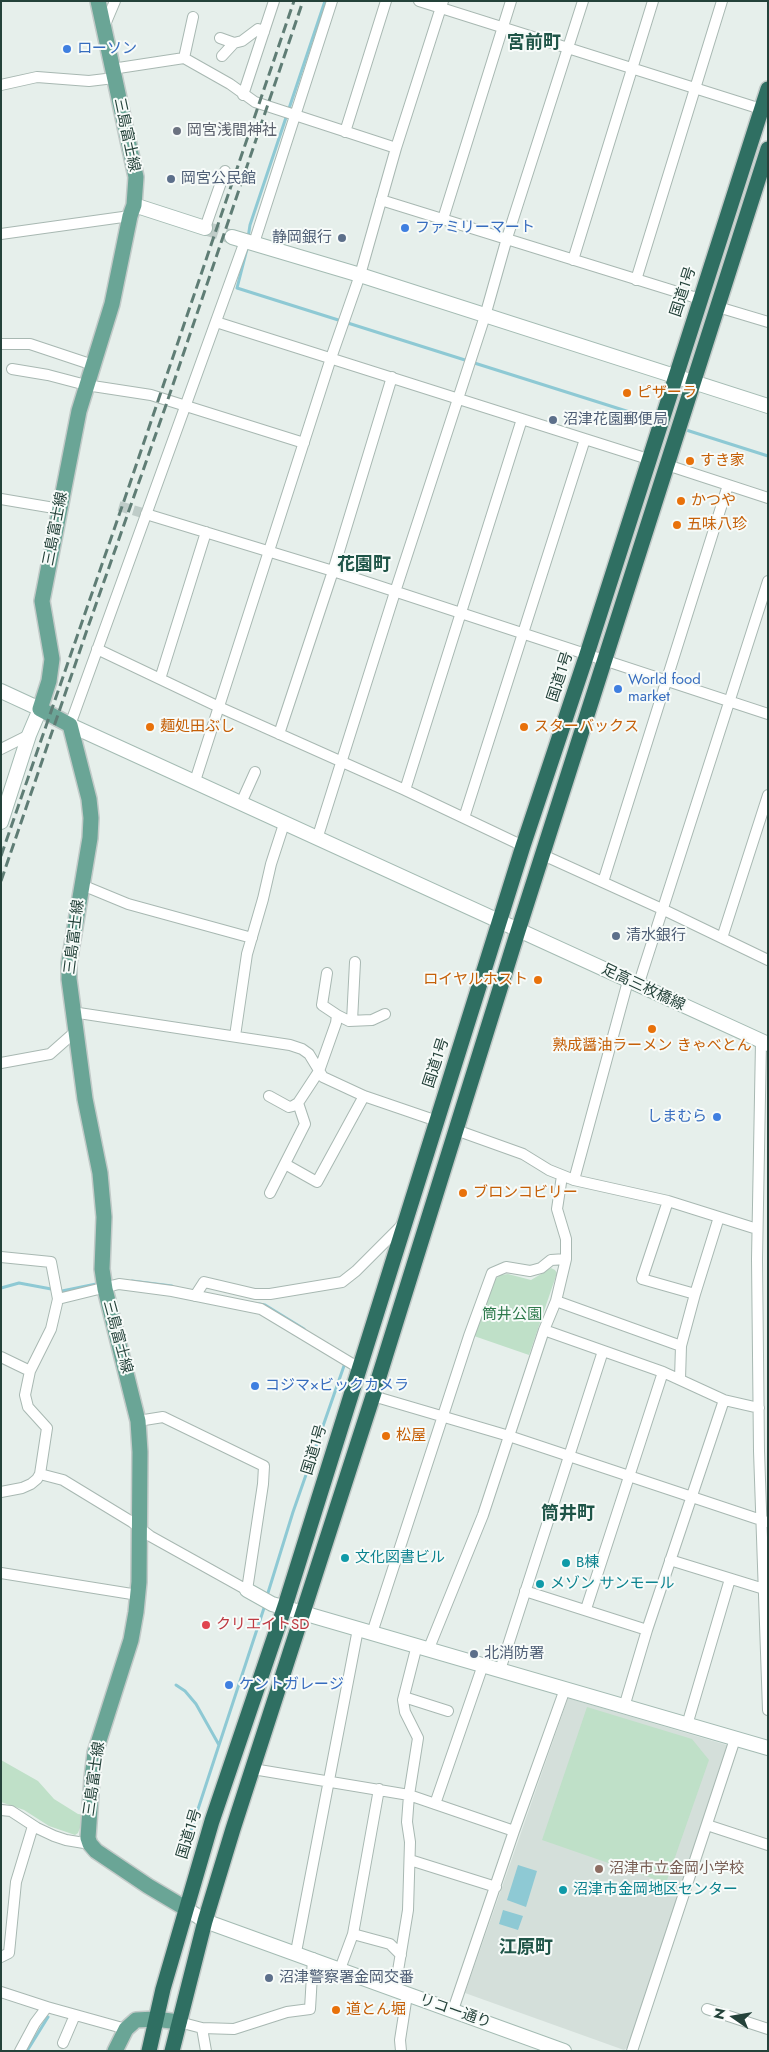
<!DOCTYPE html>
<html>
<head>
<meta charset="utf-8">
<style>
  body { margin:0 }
  #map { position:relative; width:769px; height:2052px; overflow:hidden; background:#e6efeb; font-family:Jost,sans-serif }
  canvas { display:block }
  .frame { position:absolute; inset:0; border:2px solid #24423a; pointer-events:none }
  .north { position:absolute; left:709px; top:1992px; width:50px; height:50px; -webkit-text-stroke:4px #f7fbf9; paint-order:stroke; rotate:283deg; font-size:14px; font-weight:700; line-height:20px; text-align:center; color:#24423a }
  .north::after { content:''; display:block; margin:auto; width:18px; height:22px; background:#24423a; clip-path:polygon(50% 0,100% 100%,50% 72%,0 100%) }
</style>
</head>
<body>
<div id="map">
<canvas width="769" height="2052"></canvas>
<div class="frame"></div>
<div class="north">N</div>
</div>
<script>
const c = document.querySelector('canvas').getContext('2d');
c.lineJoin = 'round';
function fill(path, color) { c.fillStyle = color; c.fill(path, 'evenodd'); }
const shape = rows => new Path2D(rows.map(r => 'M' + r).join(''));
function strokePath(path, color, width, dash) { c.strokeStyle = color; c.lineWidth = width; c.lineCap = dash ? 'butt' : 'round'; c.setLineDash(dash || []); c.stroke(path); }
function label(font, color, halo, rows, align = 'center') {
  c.font = font + ' Jost,"Noto Sans JP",sans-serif'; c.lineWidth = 4; c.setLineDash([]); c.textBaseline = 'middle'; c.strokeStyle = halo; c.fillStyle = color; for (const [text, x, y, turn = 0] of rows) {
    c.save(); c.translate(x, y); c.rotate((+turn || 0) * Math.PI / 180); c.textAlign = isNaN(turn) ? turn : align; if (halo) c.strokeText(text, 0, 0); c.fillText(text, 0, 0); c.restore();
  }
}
fill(shape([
  [568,1698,730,1746,631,2045,624,2050,465,1993]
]), '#d4dfda');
fill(shape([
  [551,1268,555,1270,557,1273,529,1355,474,1336,495,1279,501,1275,508,1274,531,1280],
  [587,1707,692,1739,709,1760,666,1883,542,1840],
  [1,1760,38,1781,54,1799,78,1814,85,1815,78,1833,75,1835,49,1826,24,1810,1,1802]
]), '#bfe0c8');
fill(shape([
  [518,1865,537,1871,526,1907,507,1900],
  [503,1910,523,1916,518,1930,499,1924]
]), '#8ec9d4');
strokePath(shape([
  [248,238,250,225,325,1],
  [247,249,237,288,658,421],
  [683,429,768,456],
  [132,1281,172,1286],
  [1,1288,19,1283,62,1291,101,1283],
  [259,1304,265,1305,304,1329],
  [267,1596,293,1512,345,1363],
  [176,1685,185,1691,196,1704,219,1745,183,1855],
  [219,1745,265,1605],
  [27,2051,48,2017]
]), '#8ec9d4', 3);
strokePath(shape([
  [119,506,146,514]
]), '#bfccc8', 10, [10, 5]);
strokePath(shape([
  [205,228,232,237]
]), '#bfccc8', 14, [14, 7]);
const street = shape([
  [419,1,761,109],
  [104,27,115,1],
  [220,38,234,43],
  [222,56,234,43,242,41,258,29,264,32],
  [184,58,193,17],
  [112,69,184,58,230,84,255,102,396,148],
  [1,85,37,77,89,81,114,78],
  [243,95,274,1],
  [345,132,386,1],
  [381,200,700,299],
  [443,219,511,1],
  [205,228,225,171],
  [1,234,130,216],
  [254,243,332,1],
  [573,260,653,1],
  [636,280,722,1],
  [718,307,768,322],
  [216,322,648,459],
  [1,344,30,344,93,365],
  [12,369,48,375,86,385,151,395,304,443],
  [667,465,768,498],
  [1,499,60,509],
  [146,514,333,571,768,714],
  [97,649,219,707,405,790,523,846],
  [160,679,206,532],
  [70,725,245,241],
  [279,734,333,571,392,377],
  [1,749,29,735],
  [195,781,331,358,360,275,396,148,443,1],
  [405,790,522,419],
  [241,803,255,772],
  [464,818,585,439],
  [317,839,395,592,485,316,507,238,583,1],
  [543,855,662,909,768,960],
  [603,882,728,485],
  [82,885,128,904,252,938],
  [722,938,768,795],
  [638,986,768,581],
  [72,1012,290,1045,302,1049,309,1054,323,1077,364,1096,437,1121],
  [337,1015,349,1021,372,1020,385,1014],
  [352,1021,355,962],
  [235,1036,247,954,263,899,271,864,284,824],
  [761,1042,757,1259,759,1451,768,1710],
  [1,1063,50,1054,76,1031],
  [269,1096,289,1107,293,1106,298,1103,319,1071,336,1023,337,1015,322,1005,327,973],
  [456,1130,523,1154,549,1170,574,1180,668,1201,757,1229],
  [285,1164,317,1182,364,1096],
  [574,1180,628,981],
  [270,1193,305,1124,298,1103],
  [668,1201,642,1279,695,1294],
  [1,1257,51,1262,58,1299],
  [195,1296,204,1282,255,1294,270,1294,342,1282,356,1271,403,1224],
  [556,1301,681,1346,680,1379],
  [544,1330,663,1372,724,1400,759,1408],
  [681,1346,695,1294,719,1217],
  [1,1357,30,1371],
  [373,1396,509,1436,767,1522],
  [40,1474,47,1428,28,1407,25,1395,30,1371,51,1329,58,1299,119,1284,172,1291,261,1309,359,1368],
  [1,1492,22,1488,31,1484,37,1479,40,1474,63,1480,132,1522,150,1536,247,1590,263,1484,264,1466,163,1417,138,1421],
  [670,1560,764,1589],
  [1,1573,138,1595],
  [525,1591,647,1630],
  [586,1609,663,1372],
  [372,1633,469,1336,492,1273,506,1267,530,1271,541,1268,551,1260,566,1259],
  [429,1648,483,1515,544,1330,556,1301,566,1259,566,1239,557,1209,562,1176],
  [500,1670,603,1351],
  [404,1697,448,1711],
  [624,1707,647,1630,724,1400],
  [687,1725,730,1579],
  [253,1769,409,1795,514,1831],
  [379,1789,353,1934,390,1944,401,1955],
  [435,1804,483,1665],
  [1,1810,11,1811,37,1828,54,1836,66,1840,90,1844],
  [707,1825,768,1845],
  [410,1860,496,1887],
  [296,1952,358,1629],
  [1,1957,9,1953,16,1882,33,1826],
  [340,1969,353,1934],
  [395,1989,408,1910,410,1842,407,1822,409,1795,418,1738,405,1712,403,1700,417,1645],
  [1,1992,47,2007,126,2029],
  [707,2009,768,2029],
  [453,2010,514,1831,565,1689],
  [179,2022,202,2028,206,2051],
  [202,2028,234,2029,287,2012,310,2009,313,1958],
  [63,2043,75,2015],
  [20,2051,35,2023,47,2007],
  [401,2051,400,2040,407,1995],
  [632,2051,735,1739]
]);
const secondary = shape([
  [134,205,205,228],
  [232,237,360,275,768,406],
  [1,691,40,709],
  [70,725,768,1044],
  [1,822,29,735,40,709],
  [247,1590,272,1604,768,1748],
  [185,1908,205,1921,564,2051]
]);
const primary = shape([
  [98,1,136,177,134,205,130,216,112,304,79,411,42,601,52,659,49,681,40,709,70,725,89,799,91,818,90,838,69,963,69,979,85,1099,100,1173,104,1217,102,1269,105,1289,138,1421,140,1452,139,1582,136,1612,131,1640,95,1753,92,1778,88,1838,90,1844,96,1851,148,1886,185,1908],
  [115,2051,126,2029,136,2020,155,2019,179,2022]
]);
const highway = shape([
  [149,2051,163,1989,212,1821,285,1606,523,846,587,654,768,89],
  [172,2051,205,1921,233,1829,373,1396,518,931,768,149]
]);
strokePath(street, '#a8b8b2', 12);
strokePath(secondary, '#a4bbb3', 16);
strokePath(primary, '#c2cac8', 18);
strokePath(highway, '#c2cac8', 18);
strokePath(street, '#fff', 10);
strokePath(secondary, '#fff', 14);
strokePath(primary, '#6aa596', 15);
strokePath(highway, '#2f6f62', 15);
strokePath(shape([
  [1,856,126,495,294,1],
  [1,881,88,627,165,408,303,1]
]), '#5f7d75', 3, [10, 5]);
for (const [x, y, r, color] of [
  [67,49,5,"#3f7fe0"],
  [177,131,5,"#6b7280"],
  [171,179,5,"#5c6f8a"],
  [405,228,5,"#3f7fe0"],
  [342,238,5,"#5c6f8a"],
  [627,393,5,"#e8710a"],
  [553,420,5,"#5c6f8a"],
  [690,461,5,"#e8710a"],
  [681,501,5,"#e8710a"],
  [677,525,5,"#e8710a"],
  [618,689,5,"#3f7fe0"],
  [150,727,5,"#e8710a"],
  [524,727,5,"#e8710a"],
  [616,936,5,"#5c6f8a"],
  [538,980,5,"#e8710a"],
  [652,1029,5,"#e8710a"],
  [717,1117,5,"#3f7fe0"],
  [463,1193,5,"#e8710a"],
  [255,1386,5,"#3f7fe0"],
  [386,1436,5,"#e8710a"],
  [345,1558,5,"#0f9aa8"],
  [566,1563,5,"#0f9aa8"],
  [540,1584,5,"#0f9aa8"],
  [206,1625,5,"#e0444e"],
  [474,1654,5,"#5c6f8a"],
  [229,1685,5,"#3f7fe0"],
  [599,1869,5,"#8d6e63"],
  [563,1890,5,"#0f9aa8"],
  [269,1978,5,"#5c6f8a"],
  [336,2010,5,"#e8710a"]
]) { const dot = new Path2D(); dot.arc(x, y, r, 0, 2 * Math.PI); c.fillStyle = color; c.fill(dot); strokePath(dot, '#f7fbf9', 2); }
label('15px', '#366cbe', '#f7fbf9', [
  ["ローソン",77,49],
  ["ファミリーマート",415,228],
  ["World food",628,680],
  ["market",628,697],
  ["しまむら",707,1117,"right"],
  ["コジマ×ビックカメラ",265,1386],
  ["ケントガレージ",239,1685]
], 'left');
label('15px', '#5b616d', '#f7fbf9', [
  ["岡宮浅間神社",187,131]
], 'left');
label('15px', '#24423a', '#f7fbf9', [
  ["三島富士線",126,135,78],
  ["国道1号",684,292,-72],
  ["三島富士線",56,529,-79],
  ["国道1号",561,677,-72],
  ["三島富士線",75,937,-83],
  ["足高三枚橋線",643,988,25],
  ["国道1号",437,1063,-72],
  ["三島富士線",117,1337,75],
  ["国道1号",315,1450,-73],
  ["三島富士線",95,1779,-82],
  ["国道1号",190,1834,-73],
  ["リコー通り",455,2012,19]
]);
label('15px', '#4e5e75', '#f7fbf9', [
  ["岡宮公民館",181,179],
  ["静岡銀行",332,238,"right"],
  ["沼津花園郵便局",563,420],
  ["清水銀行",626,936],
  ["北消防署",484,1654],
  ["沼津警察署金岡交番",279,1978]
], 'left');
label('15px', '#c56008', '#f7fbf9', [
  ["ピザーラ",637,393],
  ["すき家",700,461],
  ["かつや",691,501],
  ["五味八珍",687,525],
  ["麺処田ぶし",160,727],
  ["スターバックス",534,727],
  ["ロイヤルホスト",528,980,"right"],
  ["熟成醤油ラーメン きゃべとん",652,1046,"center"],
  ["ブロンコビリー",473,1193],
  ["松屋",396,1436],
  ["道とん堀",346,2010]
], 'left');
label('15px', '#2d7a4b', '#f7fbf9', [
  ["筒井公園",512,1315]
]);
label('15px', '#0d838f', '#f7fbf9', [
  ["文化図書ビル",355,1558],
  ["B棟",576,1563],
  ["メゾン サンモール",550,1584],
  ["沼津市金岡地区センター",573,1890]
], 'left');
label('15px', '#be3a42', '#f7fbf9', [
  ["クリエイトSD",216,1625]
], 'left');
label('15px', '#785e54', '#f7fbf9', [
  ["沼津市立金岡小学校",609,1869]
], 'left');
label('bold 18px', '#1f5548', '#f7fbf9', [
  ["宮前町",534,44],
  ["花園町",364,566],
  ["筒井町",568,1515],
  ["江原町",526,1949]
]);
</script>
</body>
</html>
